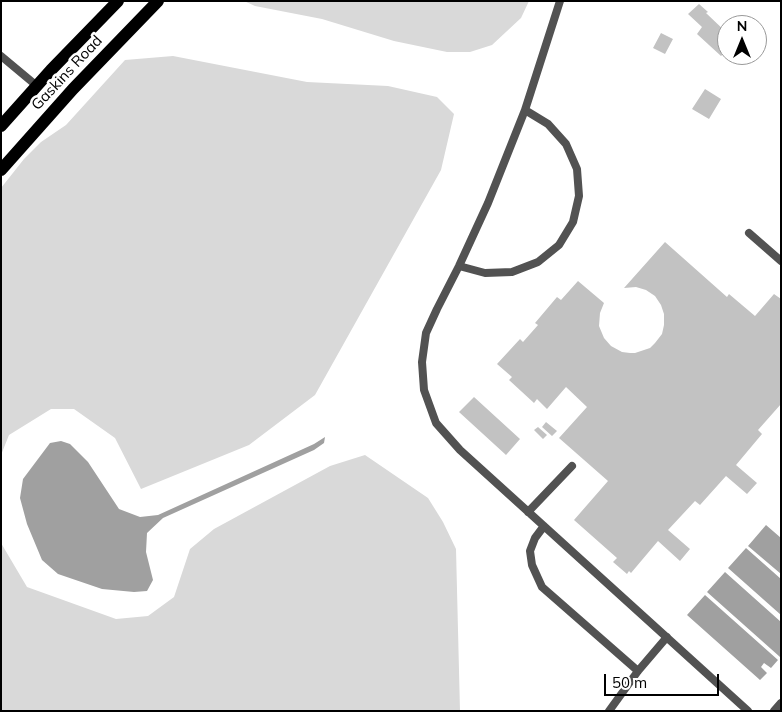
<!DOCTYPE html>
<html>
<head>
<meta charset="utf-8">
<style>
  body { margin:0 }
  #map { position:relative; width:782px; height:712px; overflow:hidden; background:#fff; font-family:Mulish,sans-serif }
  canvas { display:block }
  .frame { position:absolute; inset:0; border:2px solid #000; pointer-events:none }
  .north { position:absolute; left:717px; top:15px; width:50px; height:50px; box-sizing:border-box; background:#fff; border:1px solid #999; border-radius:50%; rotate:0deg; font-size:14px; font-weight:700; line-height:20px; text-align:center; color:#000 }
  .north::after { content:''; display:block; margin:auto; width:18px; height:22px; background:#000; clip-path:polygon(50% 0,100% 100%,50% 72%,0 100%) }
  .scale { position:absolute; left:604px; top:674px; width:115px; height:22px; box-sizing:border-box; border:2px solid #000; border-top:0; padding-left:6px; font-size:15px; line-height:18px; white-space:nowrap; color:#000; -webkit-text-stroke:4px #fff; paint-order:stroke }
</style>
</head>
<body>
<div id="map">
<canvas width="782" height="712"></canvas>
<div class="frame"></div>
<div class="north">N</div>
<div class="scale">50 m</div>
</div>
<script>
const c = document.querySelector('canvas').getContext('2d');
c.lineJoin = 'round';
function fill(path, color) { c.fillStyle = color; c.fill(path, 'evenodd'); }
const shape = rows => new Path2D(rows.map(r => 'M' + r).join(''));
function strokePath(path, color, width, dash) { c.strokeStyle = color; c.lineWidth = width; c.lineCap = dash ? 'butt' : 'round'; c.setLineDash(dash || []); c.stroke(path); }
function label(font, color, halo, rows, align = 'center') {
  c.font = font + ' Mulish,sans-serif'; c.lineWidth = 5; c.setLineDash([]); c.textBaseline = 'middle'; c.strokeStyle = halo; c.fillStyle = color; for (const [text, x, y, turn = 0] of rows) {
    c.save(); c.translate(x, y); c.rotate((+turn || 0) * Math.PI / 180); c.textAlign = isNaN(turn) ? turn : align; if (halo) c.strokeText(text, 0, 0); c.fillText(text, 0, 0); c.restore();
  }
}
fill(shape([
  [244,1,529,1,521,18,492,45,470,52,447,52,394,41,322,19,255,6],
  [173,56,307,82,388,86,437,97,454,114,441,170,315,395,249,445,141,489,115,438,74,409,51,409,9,435,1,455,1,188,24,159,41,142,66,125,125,60],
  [365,455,428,498,443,522,456,549,460,711,1,711,1,543,27,587,116,619,148,616,174,597,190,549,214,529,330,466]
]), '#d9d9d9');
fill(shape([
  [325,437,324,443,314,450,163,518,147,533,146,552,153,580,147,591,134,592,102,589,58,574,42,560,27,524,20,498,23,479,50,443,61,441,70,444,88,462,119,509,140,517,158,515,314,444],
  [766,525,781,538,781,574,748,546],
  [746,548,781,579,781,615,728,568],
  [725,572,781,622,780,657,707,592],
  [705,595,778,660,771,668,764,663,761,667,767,673,760,680,687,615]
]), '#a0a0a0');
fill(shape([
  [699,4,708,12,706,13,727,33,727,50,721,56,697,34,702,27,688,14],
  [661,33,673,39,665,54,653,48],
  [705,89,721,99,709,119,692,109],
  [665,242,727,297,729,294,755,316,774,294,781,299,781,404,758,430,762,434,736,465,757,483,747,494,726,476,700,505,695,501,668,530,690,549,680,561,658,541,631,573,629,571,627,574,613,562,617,558,574,520,608,481,559,438,587,407,566,387,547,409,537,399,534,403,509,380,512,377,497,364,520,339,523,342,538,325,535,323,557,297,561,300,578,281,604,303,600,313,599,326,604,338,611,346,622,352,630,353,635,353,650,348,655,343,662,334,664,325,664,314,661,305,655,296,646,290,636,287,624,288],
  [474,397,520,439,506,455,459,412],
  [546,422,557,431,552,436,542,427],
  [538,427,547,435,543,439,534,430]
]), '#c2c2c2');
strokePath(shape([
  [560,1,525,110,488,203,459,266,437,309,426,333,422,362,424,390,436,423,460,450,748,711],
  [1,56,37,86],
  [749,233,781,261],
  [459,266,485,273,512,272,538,262,559,245,573,222,579,196,577,169,566,144,548,124,525,110],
  [528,512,572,466],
  [544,526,535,538,530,551,532,565,542,587,638,671],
  [609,711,638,671,667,637],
  [774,711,781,703]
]), '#525252', 8);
strokePath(shape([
  [1,126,51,70,118,1],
  [1,170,73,89,158,1]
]), '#000', 12);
label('15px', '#000', '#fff', [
  ["Gaskins Road",67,73,-47]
]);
</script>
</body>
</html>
